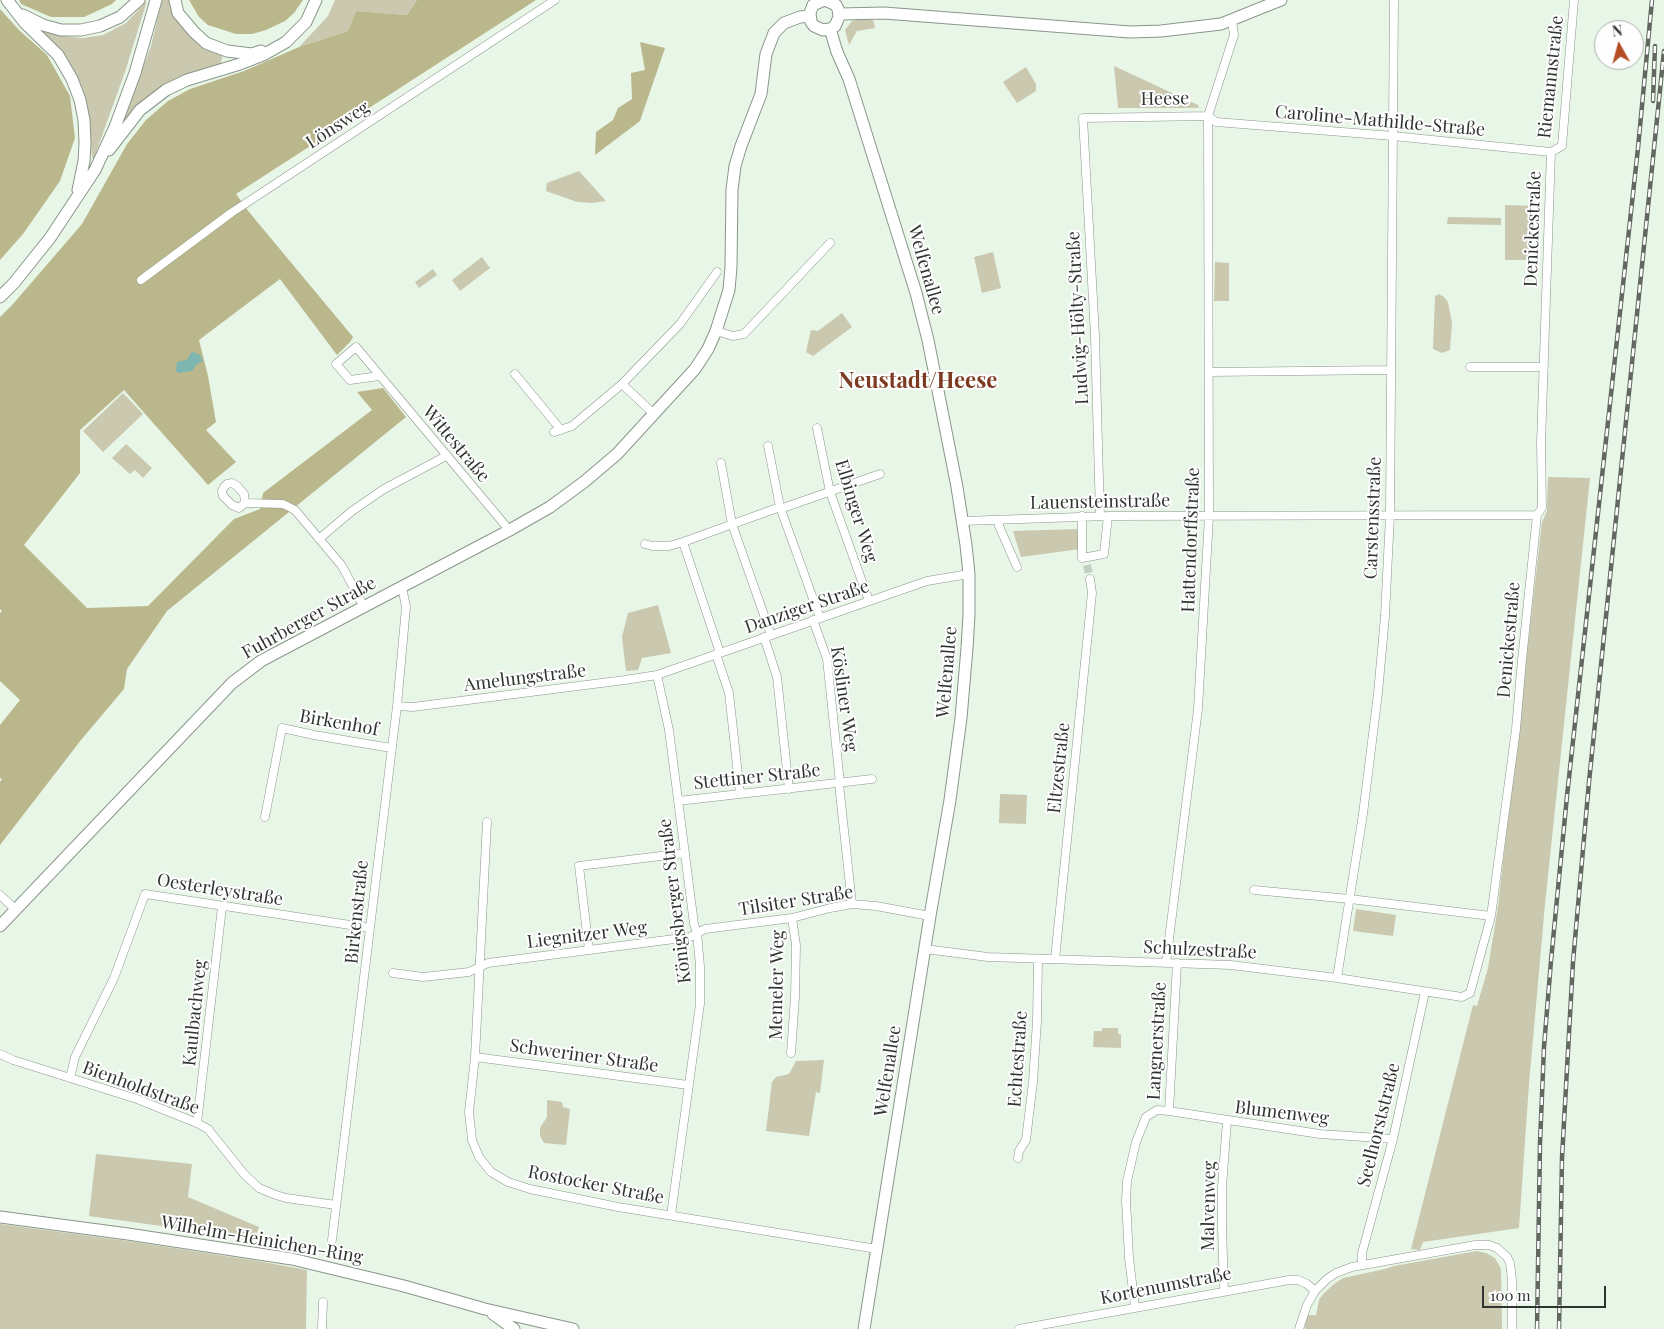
<!DOCTYPE html>
<html>
<head>
<meta charset="utf-8">
<style>
  body { margin:0 }
  #map { position:relative; width:1664px; height:1329px; overflow:hidden; background:#e8f6e8; font-family:"Playfair Display",serif }
  canvas { display:block }
  .north { position:absolute; left:1594px; top:20px; width:50px; height:50px; box-sizing:border-box; background:#fefefe; border:1px solid #abadab; border-radius:50%; rotate:353deg; font-size:14px; font-weight:700; line-height:20px; text-align:center; color:#2e342e }
  .north::after { content:''; display:block; margin:auto; width:18px; height:22px; background:#b34d23; clip-path:polygon(50% 0,100% 100%,50% 72%,0 100%) }
  .scale { position:absolute; left:1482px; top:1286px; width:124px; height:22px; box-sizing:border-box; border:2px solid #2e342e; border-top:0; padding-left:6px; font-size:15px; line-height:18px; white-space:nowrap; color:#2e342e; -webkit-text-stroke:4px #fefefe; paint-order:stroke }
</style>
</head>
<body>
<div id="map">
<canvas width="1664" height="1329"></canvas>
<div class="north">N</div>
<div class="scale">100 m</div>
</div>
<script>
const c = document.querySelector('canvas').getContext('2d');
c.lineJoin = 'round';
function fill(path, color) { c.fillStyle = color; c.fill(path, 'evenodd'); }
const shape = rows => new Path2D(rows.map(r => 'M' + r).join(''));
function strokePath(path, color, width, dash) { c.strokeStyle = color; c.lineWidth = width; c.lineCap = dash ? 'butt' : 'round'; c.setLineDash(dash || []); c.stroke(path); }
function label(font, color, halo, rows, align = 'center') {
  c.font = font + ' "Playfair Display",serif'; c.lineWidth = 4; c.setLineDash([]); c.textBaseline = 'middle'; c.strokeStyle = halo; c.fillStyle = color; for (const [text, x, y, turn = 0] of rows) {
    c.save(); c.translate(x, y); c.rotate((+turn || 0) * Math.PI / 180); c.textAlign = isNaN(turn) ? turn : align; if (halo) c.strokeText(text, 0, 0); c.fillText(text, 0, 0); c.restore();
  }
}
fill(shape([
  [162,0,170,0,174,15,223,54,220,66,198,72,121,127,151,46],
  [335,0,417,0,407,15,356,11,348,31,299,47,328,16],
  [147,1,125,72,94,158,92,158,89,117,82,87,66,56,36,27,63,36,82,38,103,35,126,23],
  [860,19,873,20,875,28,857,31,849,45,845,30,852,21],
  [1114,66,1198,105,1199,106,1198,108,1118,108],
  [1026,67,1036,84,1036,91,1017,103,1003,82],
  [579,171,606,201,592,203,577,202,546,191,547,183],
  [1505,205,1533,206,1533,260,1505,260],
  [1448,217,1501,218,1501,225,1447,224],
  [993,252,1001,288,982,293,974,257],
  [482,257,490,268,460,291,452,280],
  [1215,262,1229,263,1229,301,1214,301],
  [433,269,437,275,419,288,415,282],
  [1439,294,1444,297,1448,302,1452,323,1450,350,1442,353,1433,349,1435,296],
  [842,313,852,327,813,356,806,352,811,330,818,331],
  [123,393,143,414,103,452,83,431],
  [126,444,152,468,143,478,135,470,130,474,112,458],
  [1548,477,1590,478,1545,904,1529,1084,1519,1228,1423,1242,1420,1250,1411,1249,1473,1005,1477,1006,1488,968,1498,906,1542,522,1547,511],
  [1077,529,1080,549,1021,557,1013,531],
  [658,605,671,653,642,658,638,670,626,671,622,637,628,613],
  [1000,794,1027,795,1026,824,999,823],
  [1356,909,1396,915,1393,936,1353,931],
  [1102,1028,1118,1028,1118,1034,1121,1034,1121,1048,1093,1047,1094,1031,1102,1031],
  [824,1060,820,1093,816,1092,809,1136,766,1131,772,1082,776,1077,789,1074,796,1061],
  [547,1100,562,1102,563,1107,570,1109,566,1145,544,1143,540,1136,540,1128,547,1117],
  [96,1154,192,1164,188,1197,259,1227,255,1239,89,1216],
  [0,1224,128,1241,258,1261,307,1270,306,1329,0,1329],
  [1477,1251,1486,1253,1495,1258,1501,1269,1502,1329,1305,1329,1305,1319,1308,1315,1316,1315,1319,1300,1323,1294,1334,1284,1343,1278,1385,1269,1394,1266]
]), '#cac8ae');
fill(shape([
  [19,0,116,0,112,4,84,17,51,17,21,4],
  [189,0,303,0,294,13,285,21,266,30,252,34,236,34,208,25,199,17],
  [417,0,536,0,236,194,249,212,353,337,350,342,337,355,280,279,199,340,208,376,216,422,206,430,236,462,208,485,124,390,80,430,80,473,24,545,87,608,148,606,234,519,260,509,263,493,372,410,357,392,383,388,406,417,167,611,127,669,124,689,81,740,0,845,0,782,2,779,0,778,0,725,20,700,0,681,0,613,2,611,0,609,0,317,13,304,82,224,127,144,146,120,168,101,190,89,244,71,299,47,348,31,356,11,407,15],
  [0,9,19,30,47,55,70,96,75,138,60,181,23,234,0,260],
  [640,42,665,48,640,121,595,155,596,132,613,120,618,108,632,99,631,73,645,70]
]), '#bbb78c');
fill(shape([
  [193,352,200,355,203,361,196,365,192,371,178,373,176,370,177,362,187,360,190,354]
]), '#7db6b0');
strokePath(shape([
  [1087,565,1090,579]
]), '#c3cfc3', 8, [8, 4]);
const street = shape([
  [1208,116,1216,122,1393,136,1551,152],
  [1551,152,1562,146,1574,0],
  [141,280,231,213,555,0],
  [716,331,733,336,744,334,830,243],
  [1470,367,1544,367],
  [1209,372,1391,370],
  [515,374,561,430],
  [379,376,350,380,336,364,356,347,505,525,508,531],
  [622,384,680,324,717,272],
  [817,428,830,492,869,601],
  [554,432,572,426,622,384,654,414],
  [768,446,780,507,820,618],
  [721,463,732,524,771,635],
  [245,503,239,508,232,505,223,496,222,491,224,487,227,484,232,483,237,486,244,494,245,503,283,504,295,510,342,566,364,607],
  [780,509,880,474],
  [1100,516,1095,336,1083,118,1208,116,1234,35,1232,20],
  [999,520,999,526,1017,567],
  [963,521,1108,516,1537,515],
  [319,539,352,511,384,489,446,456],
  [683,542,720,653],
  [645,544,652,546,669,546,683,542,780,507],
  [1082,558,1104,554,1108,516],
  [1082,558,1082,516],
  [813,620,827,659,840,783],
  [764,637,777,677,789,789],
  [716,654,729,693,740,793],
  [657,675,669,730,694,924,697,933,700,966,700,1004,671,1215],
  [397,706,413,707,625,680,657,675,927,581,969,574],
  [839,784,852,904],
  [678,801,872,779],
  [265,817,282,728,314,735,391,748],
  [487,822,475,1057,469,1112,472,1140,479,1157,491,1172,508,1182,530,1189,618,1207,877,1249],
  [1254,890,1350,899,1491,916],
  [0,895,16,910],
  [925,949,988,957,1231,965,1337,978,1462,997,1470,993,1491,916,1516,729,1522,660,1537,515,1542,508,1541,443,1551,152],
  [589,950,579,866,685,853],
  [1055,959,1092,593,1090,579],
  [1166,963,1198,709,1209,516,1208,116],
  [393,973,423,977,469,972,488,963,690,937,705,929,792,918,830,908,852,904,876,906,930,916],
  [1337,978,1363,814,1378,693,1385,616,1390,515,1394,0],
  [791,1053,795,997,796,945,792,918],
  [0,1054,13,1060,137,1099,197,1123,208,1129,244,1174,259,1188,273,1194,286,1198,336,1205],
  [475,1057,688,1085],
  [70,1078,75,1057,114,978,145,894,370,928],
  [1169,1111,1320,1134,1393,1139],
  [197,1123,222,907],
  [1018,1158,1019,1151,1026,1140,1033,1082,1037,1021,1038,959],
  [332,1240,397,706,406,607,402,587],
  [1362,1265,1362,1253,1393,1139,1425,992],
  [1224,1291,1222,1226,1222,1187,1227,1121],
  [1135,1307,1129,1258,1127,1219,1126,1201,1127,1181,1136,1142,1146,1117,1157,1110,1169,1111,1177,963],
  [322,1329,323,1302],
  [1019,1329,1289,1280,1298,1280,1307,1284,1315,1291],
  [1299,1329,1307,1305,1315,1291,1327,1279,1336,1273,1352,1267,1475,1245,1489,1245,1497,1248,1507,1257,1510,1263,1512,1280,1512,1329]
]);
const secondary = shape([
  [7,0,25,23,58,55,72,79,80,100,84,120,85,143,84,161,78,190],
  [175,0,178,13,194,32,206,43,227,51,252,54,261,51],
  [824,0,813,5,810,13,811,22,814,26,823,30,830,29,835,26,839,17,838,9,836,5,825,0],
  [840,14,884,13,1130,32,1161,31,1221,24,1281,0],
  [23,15,43,25,61,30,81,30,100,26,120,17,139,0],
  [830,29,837,52,849,79,916,293,928,340,957,487,966,545,969,574,969,615,967,648,961,718,950,800,930,916,864,1329],
  [109,150,140,110,166,90,187,80,240,64,263,55,286,42,306,22,316,0],
  [0,297,14,283,50,238,95,170,115,127,135,73,156,0],
  [0,926,232,683,261,661,274,654,508,531,550,507,584,482,617,454,695,369,708,349,716,331,729,290,731,267,732,190,735,166,741,146,761,94,766,54,774,33,784,23,800,17,810,16],
  [0,1217,128,1234,292,1259,404,1286,485,1309,573,1329],
  [493,1314,514,1329]
]);
strokePath(street, '#899689', 9);
strokePath(secondary, '#899689', 13);
strokePath(street, '#fff', 8);
strokePath(secondary, '#fff', 11);
const rail = shape([
  [1653,101,1655,46],
  [1537,1329,1540,1143,1544,1047,1551,961,1567,796,1638,148,1652,0],
  [1559,1329,1562,1158,1573,962,1589,782,1664,51]
]);
strokePath(rail, '#606860', 4.5);
strokePath(rail, '#fefefe', 2.5, [8]);
label('18px', '#2e342e', '#fefefe', [
  ["Riemannstraße",1551,77,-84],
  ["Heese",1165,99,-1],
  ["Caroline-Mathilde-Straße",1380,121,5],
  ["Lönsweg",338,125,-33],
  ["Denickestraße",1533,229,-88],
  ["Welfenallee",926,270,74],
  ["Ludwig-Hölty-Straße",1078,318,-93],
  ["Wittestraße",456,444,50],
  ["Lauensteinstraße",1100,502,-1],
  ["Elbinger Weg",856,511,73],
  ["Carstensstraße",1373,518,-88],
  ["Hattendorffstraße",1191,540,-88],
  ["Danziger Straße",807,607,-19],
  ["Fuhrberger Straße",309,618,-29],
  ["Denickestraße",1509,640,-85],
  ["Welfenallee",947,672,-85],
  ["Amelungstraße",525,678,-7],
  ["Kösliner Weg",844,699,82],
  ["Birkenhof",339,723,10],
  ["Eltzestraße",1059,768,-84],
  ["Stettiner Straße",757,777,-6],
  ["Oesterleystraße",220,890,9],
  ["Königsberger Straße",675,901,-97],
  ["Tilsiter Straße",796,901,-9],
  ["Birkenstraße",357,912,-84],
  ["Liegnitzer Weg",587,935,-7],
  ["Schulzestraße",1200,950,3],
  ["Memeler Weg",777,985,-89],
  ["Kaulbachweg",195,1013,-84],
  ["Langnerstraße",1157,1041,-87],
  ["Schweriner Straße",584,1056,8],
  ["Echtestraße",1018,1059,-86],
  ["Welfenallee",888,1071,-81],
  ["Bienholdstraße",141,1088,20],
  ["Blumenweg",1282,1113,7],
  ["Seelhorststraße",1379,1125,-76],
  ["Rostocker Straße",596,1185,11],
  ["Malvenweg",1209,1206,-89],
  ["Wilhelm-Heinichen-Ring",262,1240,10],
  ["Kortenumstraße",1166,1286,-11]
]);
label('bold 22px', '#7c3a20', '#fefefe', [
  ["Neustadt/Heese",918,381]
]);
</script>
</body>
</html>
